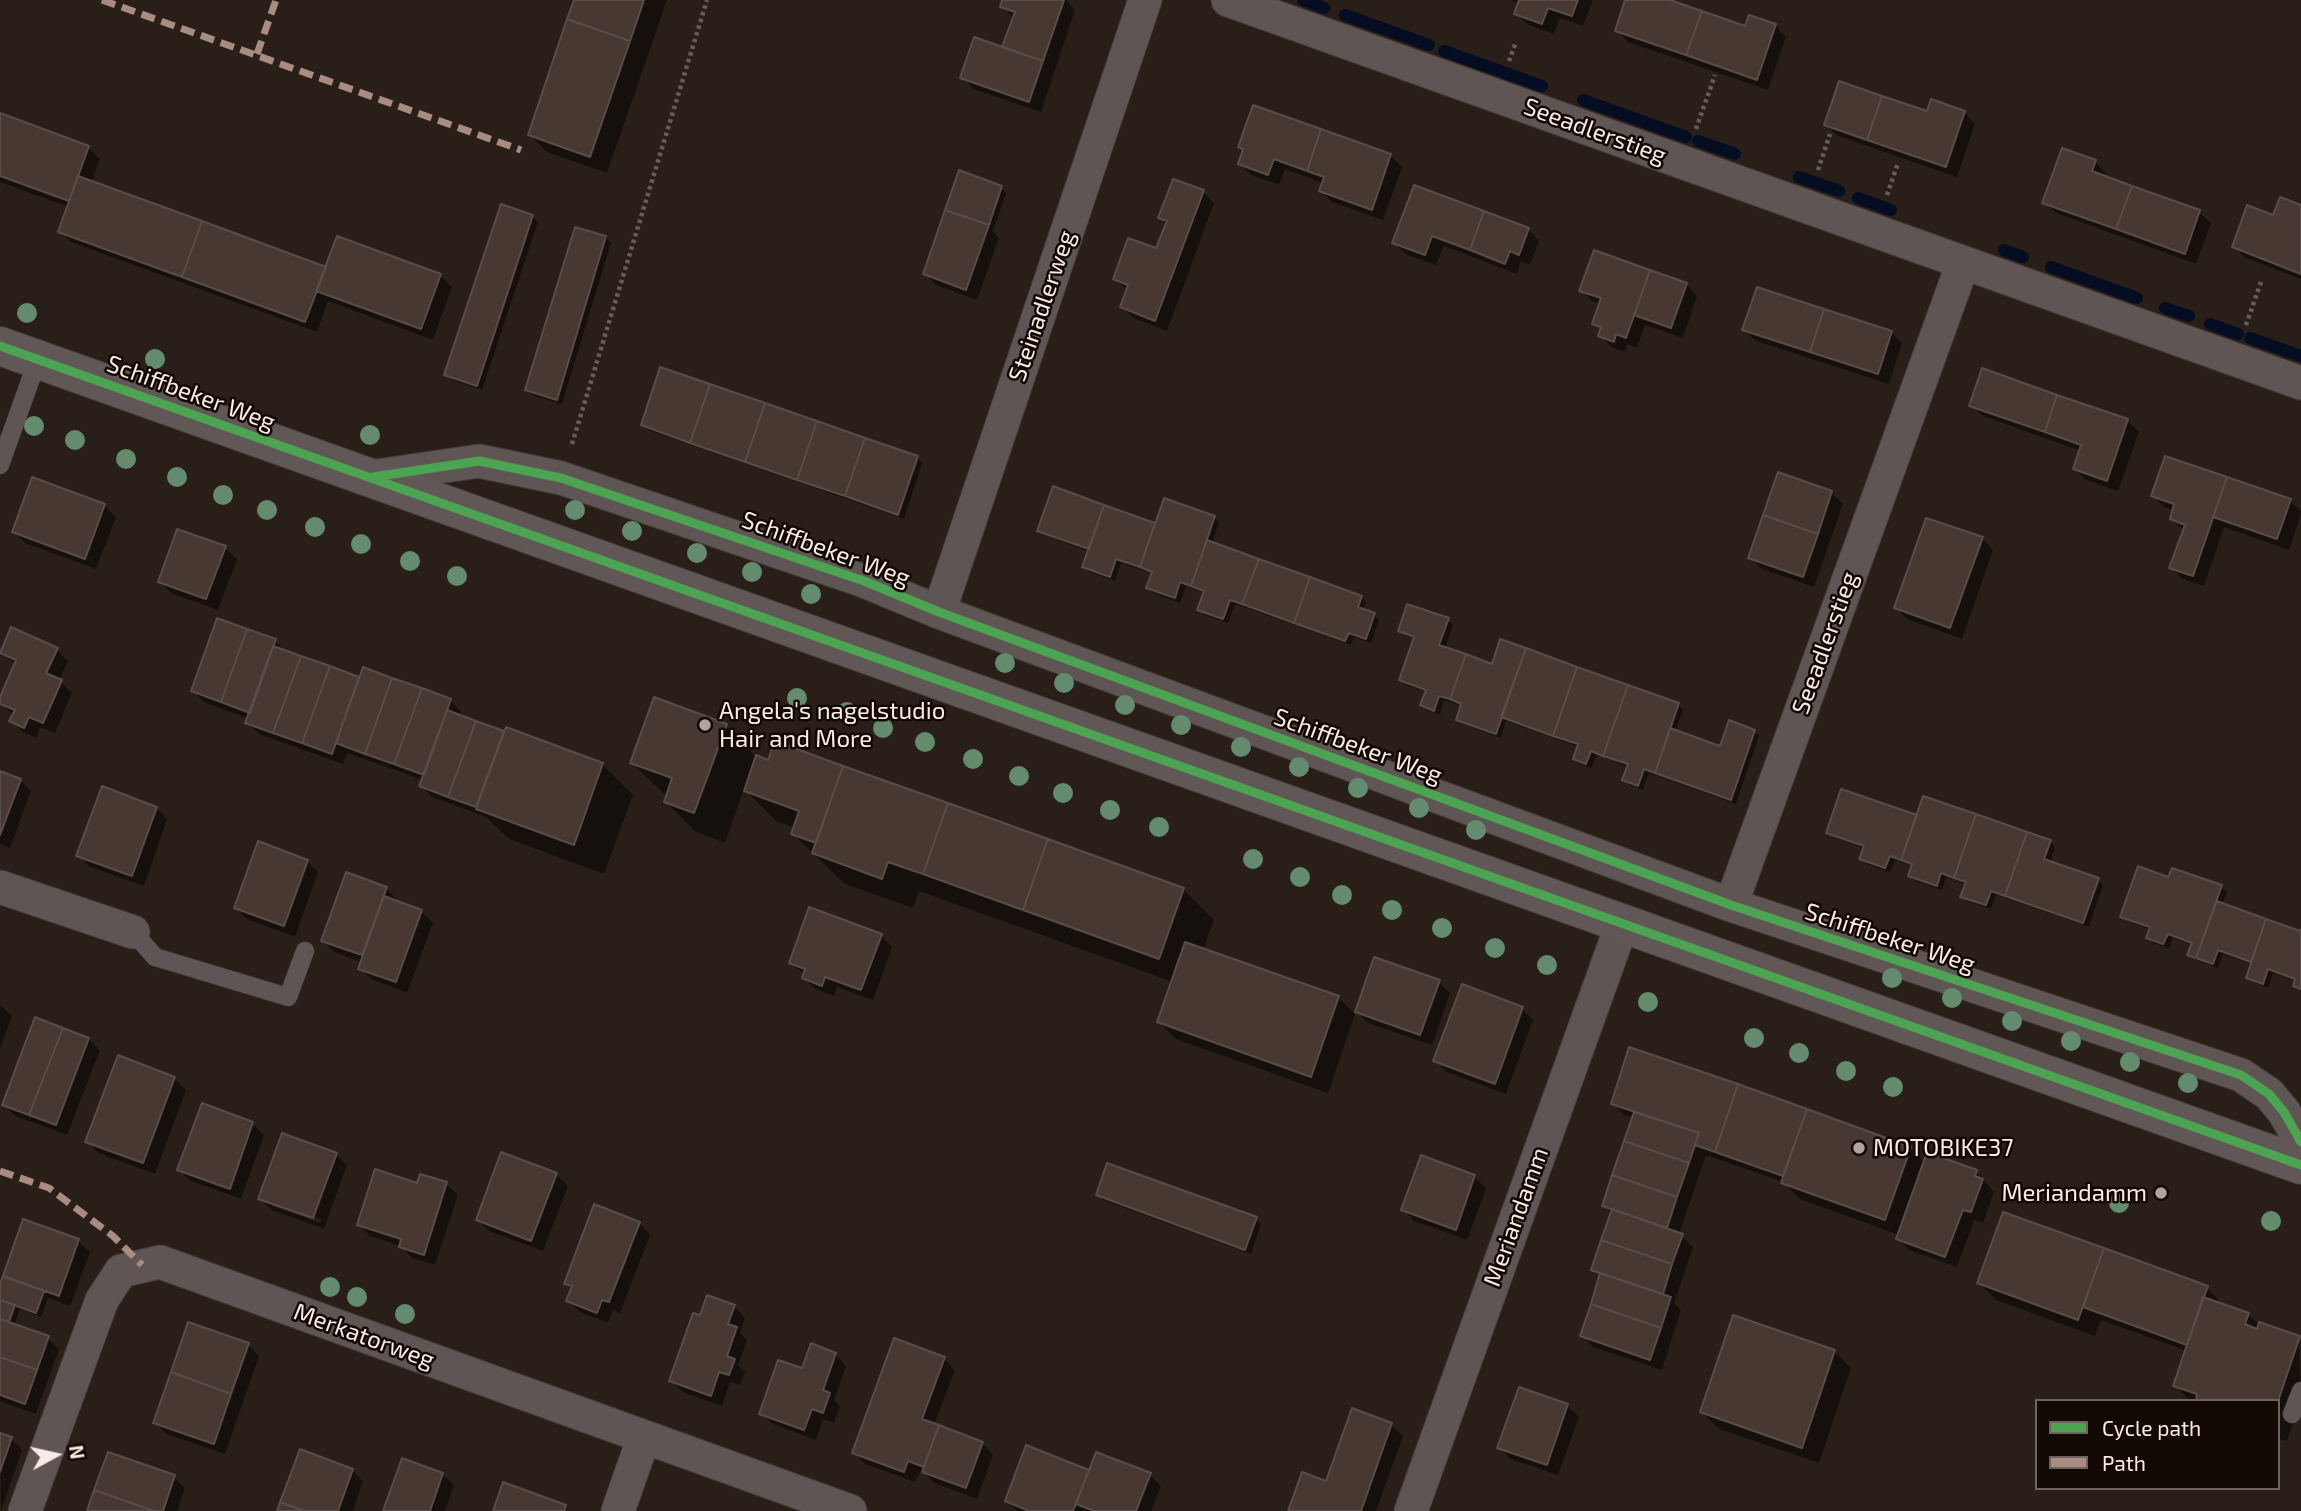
<!DOCTYPE html>
<html>
<head>
<meta charset="utf-8">
<style>
  body { margin:0 }
  #map { position:relative; width:2301px; height:1511px; overflow:hidden; background:#2a1e19; font-family:"Exo 2",sans-serif }
  canvas { display:block }
  .legend { position:absolute; left:2035px; top:1399px; width:245px; height:91px; box-sizing:border-box; background:#120905; border:2px solid #6f635e; margin:0; padding:9px 12px; list-style:none; font-size:21px; color:#faeae4 }
  .legend li { display:flex; align-items:center; gap:14px; height:35px }
  .legend b { width:35px; border:2px solid #6f635e }
  .north { position:absolute; left:21px; top:1420px; width:70px; height:70px; -webkit-text-stroke:5px #120905; paint-order:stroke; rotate:82deg; font-size:19px; font-weight:700; line-height:28px; text-align:center; color:#faeae4 }
  .north::after { content:''; display:block; margin:auto; width:24px; height:32px; background:#faeae4; clip-path:polygon(50% 0,100% 100%,50% 72%,0 100%) }
</style>
</head>
<body>
<div id="map">
<canvas width="2301" height="1511"></canvas>
<ul class="legend">
<li><b style="height:9px;background:#4ca352"></b>Cycle path</li>
<li><b style="height:9px;background:#a88b81"></b>Path</li>
</ul>
<div class="north">N</div>
</div>
<script>
const c = document.querySelector('canvas').getContext('2d');
c.lineJoin = 'round';
function fill(path, color) { c.fillStyle = color; c.fill(path, 'evenodd'); }
const shape = rows => new Path2D(rows.map(r => 'M' + r).join(''));
function strokePath(path, color, width, dash) { c.strokeStyle = color; c.lineWidth = width; c.lineCap = dash ? 'butt' : 'round'; c.setLineDash(dash || []); c.stroke(path); }
function label(font, color, halo, rows, align = 'center') {
  c.font = font + ' "Exo 2",sans-serif'; c.lineWidth = 5; c.setLineDash([]); c.textBaseline = 'middle'; c.strokeStyle = halo; c.fillStyle = color; for (const [text, x, y, turn = 0] of rows) {
    c.save(); c.translate(x, y); c.rotate((+turn || 0) * Math.PI / 180); c.textAlign = isNaN(turn) ? turn : align; if (halo) c.strokeText(text, 0, 0); c.fillText(text, 0, 0); c.restore();
  }
}
fill(shape([
  [576,0,667,0,607,173,547,152,530,135],
  [1004,0,1066,0,1075,10,1041,112,974,89,962,77,1003,49,1014,18,1002,6],
  [1510,0,1593,0,1583,26,1560,18,1554,34,1528,25,1516,13,1520,4],
  [1627,0,1665,0,1746,28,1775,25,1786,37,1768,90,1628,42,1617,30],
  [1964,112,1975,124,1957,177,1838,136,1826,125,1928,113],
  [0,115,88,147,100,159,91,183,327,269,338,238,441,276,452,287,433,340,328,301,317,332,71,242,60,231,69,207,0,182],
  [1240,147,1390,155,1402,167,1383,220,1332,202,1321,190,1323,183,1285,169,1279,185,1251,175,1240,164,1244,151],
  [2095,162,2106,173,2105,178,2199,212,2211,223,2196,264,2056,213,2044,202],
  [1415,187,1528,229,1539,241,1530,265,1521,261,1517,274,1444,246,1436,265,1405,254,1394,242],
  [1001,188,1006,193,993,231,999,238,977,300,936,285,925,274],
  [1203,192,1214,203,1167,331,1133,318,1122,307,1128,291,1115,279,1158,250,1167,225,1160,217],
  [2301,206,2301,279,2246,258,2234,247,2274,217],
  [502,207,532,217,538,222,482,390,452,380,446,374],
  [605,237,611,243,562,404,532,395,527,389],
  [1686,284,1697,296,1683,338,1645,325,1637,348,1627,344,1625,352,1611,347,1600,335,1602,331,1594,323,1600,304,1592,301,1581,290],
  [1744,330,1891,332,1902,343,1889,384,1756,341],
  [1971,405,2127,421,2139,432,2118,491,2086,480,2075,469,2081,451,1983,416],
  [643,425,917,458,922,463,904,519,648,430],
  [2166,458,2290,501,2301,511,2301,514,2289,550,2224,527,2204,586,2183,579,2171,568,2185,531,2172,519,2174,511,2164,507,2153,496],
  [1054,489,1156,526,1214,517,1219,522,1212,544,1361,597,1366,602,1363,611,1374,615,1379,620,1371,643,1354,637,1351,645,1235,604,1228,623,1204,615,1199,610,1205,593,1186,586,1180,603,1153,593,1148,588,1153,574,1121,563,1115,581,1089,572,1084,566,1090,552,1044,535,1039,530],
  [1831,493,1843,504,1814,587,1762,569,1750,557],
  [104,505,116,517,96,569,25,543,14,531],
  [1982,538,1993,550,1962,639,1907,619,1896,608],
  [225,548,237,559,218,610,171,593,160,581],
  [1448,620,1453,625,1445,649,1493,666,1678,704,1683,710,1675,732,1721,748,1754,731,1759,736,1736,804,1649,773,1643,790,1629,785,1624,780,1629,767,1597,755,1591,768,1580,764,1575,759,1579,747,1506,721,1501,738,1463,724,1458,719,1462,706,1444,700,1440,715,1427,710,1422,705,1427,692,1406,685,1401,680,1415,639,1405,636,1400,630],
  [275,641,286,653,360,679,450,700,461,711,459,716,505,734,602,764,633,795,604,874,509,839,486,817,432,797,421,786,423,780,347,753,343,764,259,734,247,722,249,719,204,702,193,691],
  [57,650,68,661,59,680,72,693,55,733,40,727,36,738,23,732,11,721,14,715,0,703,16,665,2,653],
  [726,726,756,757,1183,889,1214,920,1203,950,1338,997,1355,1014,1328,1093,1176,1039,1159,1022,1173,982,919,891,913,908,845,884,793,834,795,828,776,821,744,789,725,843,696,832,666,802,668,795,663,793,632,763],
  [0,773,20,780,31,791,10,848,0,844],
  [156,808,167,819,144,886,90,867,78,856],
  [1918,817,2050,841,2055,847,2050,863,2098,879,2103,885,2089,927,1996,895,1991,909,1967,901,1962,896,1966,884,1946,877,1942,890,1915,881,1910,875,1913,866,1895,860,1890,872,1867,864,1861,859,1865,849,1834,837,1828,832],
  [307,861,318,872,295,937,247,919,236,908],
  [2173,870,2221,887,2227,892,2222,905,2301,933,2301,991,2295,985,2296,981,2273,973,2268,988,2253,982,2248,977,2252,964,2223,954,2218,968,2195,959,2189,954,2193,945,2173,938,2169,948,2153,943,2148,938,2151,930,2128,921,2122,916,2169,879],
  [386,888,397,900,396,902,421,911,433,923,407,993,371,979,360,968,362,962,334,952,323,940],
  [881,935,892,947,873,1000,837,987,834,996,815,989,804,978,805,975,791,963],
  [1439,982,1450,993,1432,1045,1368,1023,1357,1012],
  [0,1005,12,1016,0,1049],
  [1522,1008,1533,1020,1506,1094,1447,1072,1435,1061],
  [88,1039,100,1050,67,1135,15,1116,4,1104],
  [1631,1049,1910,1148,1925,1163,1976,1171,1994,1192,1983,1223,1974,1220,1957,1267,1909,1250,1898,1238,1899,1235,1800,1199,1783,1182,1706,1155,1679,1234,1693,1247,1674,1303,1681,1310,1662,1370,1593,1347,1582,1335,1601,1277,1593,1269,1612,1214,1604,1206,1634,1118,1624,1115,1613,1103],
  [119,1058,174,1079,186,1090,155,1174,98,1153,87,1141],
  [252,1123,264,1135,241,1199,191,1181,179,1170],
  [336,1154,347,1165,324,1229,272,1210,260,1199],
  [272,1202,322,1220,321,1223,272,1206],
  [556,1174,568,1186,543,1251,489,1231,478,1220],
  [1474,1177,1486,1188,1467,1240,1414,1221,1403,1209],
  [446,1184,458,1195,435,1265,412,1258,401,1246,370,1236,359,1224,418,1185],
  [1098,1194,1256,1219,1261,1224,1251,1254,1103,1200],
  [2004,1214,2207,1288,2218,1299,2217,1303,2248,1314,2260,1326,2299,1337,2301,1399,2287,1441,2278,1439,2278,1401,2190,1401,2175,1385,2187,1351,2101,1320,2095,1336,1996,1300,1979,1283],
  [24,1221,78,1241,90,1252,70,1306,48,1298,41,1317,20,1309,14,1326,48,1338,59,1349,36,1414,0,1401,0,1289],
  [639,1223,650,1235,620,1313,613,1310,608,1323,580,1312,568,1301,573,1289,566,1283],
  [734,1306,745,1318,740,1333,747,1340,738,1365,745,1372,740,1385,730,1382,722,1406,683,1392,671,1381,701,1317],
  [248,1345,259,1356,225,1454,167,1434,155,1423],
  [1834,1351,1851,1368,1819,1463,1719,1429,1702,1412],
  [835,1354,846,1366,834,1400,840,1406,834,1423,823,1419,816,1440,773,1424,761,1413,803,1371],
  [944,1359,955,1370,934,1425,982,1443,993,1455,977,1499,935,1483,926,1474,920,1472,915,1482,865,1464,854,1452],
  [1567,1406,1579,1417,1558,1475,1511,1459,1499,1447],
  [1353,1411,1391,1425,1403,1436,1376,1511,1290,1511,1327,1483],
  [0,1435,11,1439,22,1450,1,1511],
  [1027,1448,1090,1472,1150,1475,1161,1486,1151,1511,1017,1511,1007,1501],
  [352,1470,363,1481,353,1511,278,1511],
  [442,1474,454,1485,445,1511,385,1511],
  [174,1477,185,1488,177,1511,88,1511]
]), '#0007');
strokePath(shape([
  [1303,0,1324,8],
  [1345,15,1429,45],
  [1444,51,1542,86],
  [1583,100,1686,137],
  [1698,141,1735,154],
  [1799,177,1839,191],
  [1858,198,1891,210],
  [2004,250,2023,257],
  [2051,267,2137,298],
  [2165,308,2189,316],
  [2210,324,2238,334],
  [2250,338,2301,356]
]), '#040d22', 12);
const building = shape([
  [574,0,644,0,630,41,567,19,574,0],
  [1002,0,1064,0,1043,61,1002,47,1015,12,1000,7,1002,0],
  [1519,0,1578,0,1572,16,1548,8,1542,24,1514,14,1519,0],
  [1625,0,1670,0,1702,11,1686,55,1615,31,1625,0],
  [1702,11,1745,26,1749,15,1776,24,1757,80,1686,55,1702,11],
  [567,19,630,41,590,157,528,135,567,19],
  [974,37,1043,61,1029,102,960,78,974,37],
  [1839,81,1882,96,1867,140,1824,125,1839,81],
  [1882,96,1927,111,1931,99,1965,111,1946,167,1867,140,1882,96],
  [1253,105,1321,129,1307,171,1274,159,1268,175,1238,164,1243,149,1238,147,1253,105],
  [0,113,89,146,69,201,0,176,0,113],
  [1321,129,1391,154,1372,210,1319,191,1324,177,1307,171,1321,129],
  [2062,148,2096,160,2092,171,2132,186,2116,229,2042,203,2062,148],
  [959,170,1002,186,989,225,945,210,959,170],
  [78,176,202,221,182,277,58,232,78,176],
  [1173,179,1204,190,1155,321,1120,307,1128,285,1113,279,1128,238,1156,248,1167,221,1158,218,1173,179],
  [1414,185,1484,211,1470,250,1432,236,1425,255,1392,243,1414,185],
  [2132,186,2200,210,2185,254,2116,229,2132,186],
  [2280,197,2301,205,2301,274,2232,247,2247,205,2273,215,2280,197],
  [501,204,533,215,477,386,444,375,501,204],
  [945,210,989,225,966,290,923,274,945,210],
  [1484,211,1529,228,1519,255,1510,251,1505,264,1470,250,1484,211],
  [202,221,326,267,305,322,182,277,202,221],
  [575,227,606,236,557,400,525,390,575,227],
  [337,236,441,274,421,329,316,291,337,236],
  [1594,250,1650,270,1626,338,1616,334,1614,342,1598,336,1601,327,1592,324,1601,298,1579,291,1594,250],
  [1650,270,1687,283,1671,328,1634,315,1650,270],
  [1757,287,1824,309,1810,352,1742,330,1757,287],
  [1824,309,1892,331,1878,374,1810,352,1824,309],
  [660,367,710,384,690,443,641,425,660,367],
  [1982,368,2057,395,2045,432,1969,406,1982,368],
  [710,384,765,403,745,462,690,443,710,384],
  [2057,395,2128,419,2107,481,2073,469,2081,445,2045,432,2057,395],
  [765,403,817,421,797,480,745,462,765,403],
  [817,421,865,438,845,496,797,480,817,421],
  [865,438,918,456,898,515,845,496,865,438],
  [2165,456,2227,477,2193,576,2169,568,2185,525,2170,519,2174,504,2151,496,2165,456],
  [1778,472,1832,491,1818,534,1763,515,1778,472],
  [32,477,105,504,85,559,12,532,32,477],
  [2227,477,2291,499,2277,539,2213,517,2227,477],
  [1053,486,1104,505,1089,549,1037,531,1053,486],
  [1164,498,1215,516,1191,586,1180,582,1175,598,1146,588,1152,572,1140,567,1164,498],
  [1104,505,1155,523,1140,567,1116,559,1110,577,1082,567,1104,505],
  [1763,515,1818,534,1803,577,1748,558,1763,515],
  [1926,518,1983,537,1950,628,1894,608,1926,518],
  [177,529,226,546,206,599,158,582,177,529],
  [1207,540,1259,559,1242,604,1230,600,1223,619,1197,610,1204,591,1191,586,1207,540],
  [1259,559,1310,577,1294,623,1242,604,1259,559],
  [1310,577,1362,596,1358,607,1375,613,1366,639,1349,633,1345,641,1294,623,1310,577],
  [1407,604,1449,618,1439,645,1466,654,1450,699,1439,696,1434,711,1420,705,1426,690,1399,680,1414,637,1398,631,1407,604],
  [217,618,247,629,221,702,191,691,217,618],
  [11,627,58,648,46,673,62,680,43,723,29,717,24,728,9,721,15,710,0,704,0,697,16,660,0,653,11,627],
  [247,629,276,639,250,713,221,702,247,629],
  [1500,639,1526,648,1496,734,1456,720,1461,704,1450,699,1466,654,1492,664,1500,639],
  [273,646,301,656,273,733,245,723,273,646],
  [1526,648,1577,667,1553,736,1501,717,1526,648],
  [301,656,330,666,302,743,273,733,301,656],
  [330,666,359,677,332,754,302,743,330,666],
  [363,667,392,678,365,754,336,743,363,667],
  [1577,667,1628,685,1603,756,1591,751,1586,764,1573,759,1578,744,1553,736,1577,667],
  [392,678,422,688,394,764,365,754,392,678],
  [1628,685,1679,703,1655,773,1644,769,1638,786,1622,780,1628,764,1603,756,1628,685],
  [422,688,451,699,424,775,394,764,422,688],
  [654,697,727,724,694,813,664,802,672,778,630,763,654,697],
  [447,710,476,721,448,797,419,786,447,710],
  [1729,720,1755,730,1731,800,1655,773,1670,728,1720,746,1729,720],
  [476,721,504,731,476,807,448,797,476,721],
  [506,727,603,763,574,845,476,809,506,727],
  [775,741,843,766,816,843,791,834,799,811,744,791,756,755,768,760,775,741],
  [843,766,948,803,923,874,888,862,882,879,812,853,843,766],
  [0,771,21,779,0,835,0,771],
  [102,786,157,807,132,876,76,856,102,786],
  [1841,789,1917,815,1901,860,1890,856,1885,868,1859,859,1864,846,1826,833,1841,789],
  [1923,796,1976,814,1954,878,1941,873,1937,886,1908,876,1912,864,1901,860,1923,796],
  [948,803,1048,839,1023,910,923,874,948,803],
  [1976,814,2027,832,2005,896,1991,891,1986,905,1960,897,1966,882,1954,878,1976,814],
  [2027,832,2051,840,2044,859,2099,878,2083,923,2005,896,2027,832],
  [1048,839,1184,888,1159,959,1023,910,1048,839],
  [258,841,308,860,284,926,234,908,258,841],
  [2138,866,2168,877,2172,868,2222,885,2196,958,2187,955,2192,943,2168,934,2163,944,2146,938,2150,927,2120,917,2138,866],
  [346,872,387,887,362,955,321,941,346,872],
  [384,896,422,910,396,982,358,969,384,896],
  [2217,901,2266,919,2251,962,2218,950,2213,964,2196,958,2217,901],
  [809,907,882,934,861,990,825,977,822,986,802,978,805,969,789,963,809,907],
  [2266,919,2300,931,2301,929,2301,989,2293,986,2295,979,2268,969,2263,984,2246,978,2266,919],
  [1185,942,1339,996,1311,1077,1157,1022,1185,942],
  [1374,957,1440,980,1420,1035,1355,1012,1374,957],
  [1462,984,1523,1007,1495,1084,1433,1061,1462,984],
  [35,1017,63,1028,29,1115,2,1105,35,1017],
  [63,1028,89,1038,56,1125,29,1115,63,1028],
  [1629,1047,1738,1084,1715,1152,1695,1145,1699,1133,1611,1104,1629,1047],
  [118,1055,175,1077,143,1163,85,1142,118,1055],
  [1738,1084,1807,1109,1783,1176,1715,1152,1738,1084],
  [202,1103,253,1122,230,1189,177,1170,202,1103],
  [1807,1109,1911,1147,1885,1220,1781,1183,1807,1109],
  [1634,1112,1699,1133,1689,1163,1624,1141,1634,1112],
  [282,1133,337,1153,313,1218,258,1199,282,1133],
  [1624,1141,1689,1163,1677,1197,1612,1175,1624,1141],
  [501,1152,557,1173,531,1241,476,1220,501,1152],
  [1927,1152,1977,1170,1975,1176,1983,1179,1971,1212,1963,1210,1945,1257,1896,1239,1927,1152],
  [1421,1155,1475,1175,1456,1230,1401,1210,1421,1155],
  [1107,1163,1257,1217,1245,1250,1096,1195,1107,1163],
  [375,1169,417,1183,420,1174,447,1182,424,1255,399,1247,401,1239,357,1225,375,1169],
  [1612,1175,1677,1197,1667,1228,1602,1206,1612,1175],
  [594,1204,640,1222,609,1302,602,1300,597,1313,566,1301,572,1286,564,1284,594,1204],
  [1612,1209,1683,1234,1672,1264,1601,1240,1612,1209],
  [2003,1212,2104,1248,2078,1320,1977,1283,2003,1212],
  [23,1219,79,1239,59,1296,3,1276,23,1219],
  [1601,1240,1672,1264,1663,1294,1591,1270,1601,1240],
  [2104,1248,2208,1286,2187,1345,2083,1307,2104,1248],
  [1600,1273,1671,1297,1661,1328,1591,1304,1600,1273],
  [3,1276,44,1291,36,1313,0,1300,0,1284,3,1276],
  [707,1295,735,1305,728,1324,737,1327,727,1356,735,1359,729,1375,719,1372,711,1396,669,1381,693,1313,700,1315,707,1295],
  [2203,1297,2249,1313,2245,1324,2257,1329,2259,1322,2300,1336,2278,1401,2196,1401,2197,1394,2173,1386,2203,1297],
  [0,1300,15,1305,9,1322,0,1319,0,1300],
  [1591,1304,1661,1328,1650,1360,1580,1336,1591,1304],
  [1733,1315,1835,1350,1802,1448,1700,1412,1733,1315],
  [0,1319,49,1336,37,1370,0,1357,0,1319],
  [188,1322,249,1343,231,1394,171,1372,188,1322],
  [894,1338,945,1357,922,1419,939,1425,924,1467,908,1461,904,1472,852,1453,894,1338],
  [811,1343,836,1353,823,1390,830,1393,823,1413,812,1409,804,1430,759,1414,778,1360,802,1368,811,1343],
  [0,1357,37,1370,25,1404,0,1395,0,1357],
  [171,1372,231,1394,214,1444,153,1423,171,1372],
  [1519,1387,1568,1404,1547,1465,1497,1448,1519,1387],
  [1352,1408,1392,1423,1361,1511,1288,1511,1302,1472,1326,1481,1352,1408],
  [939,1425,983,1442,966,1488,922,1472,939,1425],
  [0,1433,12,1437,0,1472,0,1433],
  [1026,1445,1089,1470,1073,1511,1029,1511,1005,1501,1026,1445],
  [300,1449,353,1469,338,1511,304,1511,280,1502,300,1449],
  [108,1452,175,1475,163,1511,154,1511,94,1490,108,1452],
  [1096,1452,1151,1473,1136,1511,1094,1511,1076,1504,1096,1452],
  [402,1458,443,1473,430,1511,383,1511,402,1458],
  [503,1482,566,1505,564,1511,493,1511,503,1482],
  [94,1490,154,1511,87,1511,94,1490],
  [280,1502,304,1511,277,1511,280,1502]
]);
fill(building, '#473831');
strokePath(building, '#584d48', 2);
const lane = shape([
  [0,465,38,359],
  [133,932,155,957,288,997,305,951],
  [2292,1414,2301,1391]
]);
const street = shape([
  [1228,0,2301,383],
  [370,477,479,461,561,478,864,581,939,612,1731,905,2241,1075,2269,1094,2284,1112,2301,1142],
  [939,612,1145,0],
  [0,887,133,932],
  [1731,905,1963,263],
  [25,1511,102,1300,121,1271,160,1262,850,1511],
  [618,1511,644,1437],
  [1411,1511,1622,924]
]);
const secondary = shape([
  [0,346,2301,1165]
]);
strokePath(lane, '#453b37', 19);
strokePath(street, '#453b37', 35);
strokePath(secondary, '#453b37', 40);
strokePath(shape([
  [1509,61,1516,42],
  [1696,129,1715,75],
  [1818,170,1830,134],
  [1887,195,1898,163],
  [2246,325,2262,279],
  [572,444,707,0]
]), '#665c5b', 4.5, [3.5, 3.5]);
strokePath(lane, '#5f5555', 18);
strokePath(street, '#5f5555', 33);
strokePath(secondary, '#625757', 38);
strokePath(shape([
  [102,0,521,150],
  [257,54,276,0],
  [0,1171,49,1188,113,1236,142,1265]
]), '#a88b81', 7, [14, 7]);
strokePath(shape([
  [0,346,2301,1165],
  [373,477,479,461,561,478,864,581,939,612,1731,905,2241,1075,2269,1094,2284,1112,2301,1142]
]), '#4ca352', 9);
c.fillStyle = '#648b6f';
for (const [x, y] of [
  [27,313],
  [155,359],
  [34,426],
  [370,435],
  [75,440],
  [126,459],
  [177,477],
  [223,495],
  [267,510],
  [575,510],
  [315,527],
  [632,531],
  [361,544],
  [697,553],
  [410,561],
  [752,572],
  [457,576],
  [811,594],
  [1005,663],
  [1064,683],
  [797,698],
  [1125,705],
  [847,712],
  [1181,725],
  [883,728],
  [925,742],
  [1241,747],
  [973,759],
  [1299,767],
  [1019,776],
  [1358,788],
  [1063,793],
  [1419,808],
  [1110,810],
  [1159,827],
  [1476,830],
  [1253,859],
  [1300,877],
  [1342,895],
  [1392,910],
  [1442,928],
  [1495,948],
  [1547,965],
  [1892,978],
  [1952,998],
  [1648,1002],
  [2012,1021],
  [1754,1038],
  [2071,1041],
  [1799,1053],
  [2130,1062],
  [1846,1071],
  [2188,1083],
  [1893,1087],
  [2119,1203],
  [2271,1221],
  [330,1287],
  [357,1297],
  [405,1314]
]) { c.beginPath(); c.arc(x, y, 10, 0, 2 * Math.PI); c.fill(); }
for (const [x, y, r, color] of [
  [705,725,7,"#b1a39d"],
  [1859,1148,7,"#b1a39d"],
  [2161,1193,7,"#b1a39d"]
]) { const dot = new Path2D(); dot.arc(x, y, r, 0, 2 * Math.PI); c.fillStyle = color; c.fill(dot); strokePath(dot, '#120905', 2.5); }
label('24px', '#faeae4', '#120905', [
  ["Seeadlerstieg",1595,131,20],
  ["Steinadlerweg",1042,306,-71],
  ["Schiffbeker Weg",191,393,20],
  ["Schiffbeker Weg",826,549,20],
  ["Seeadlerstieg",1825,643,-70],
  ["Schiffbeker Weg",1358,746,20],
  ["Schiffbeker Weg",1890,938,18],
  ["Meriandamm",1516,1217,-70],
  ["Merkatorweg",364,1336,20]
]);
label('24px', '#faeae4', '#120905', [
  ["Angela's nagelstudio",719,711],
  ["Hair and More",719,739],
  ["MOTOBIKE37",1873,1148],
  ["Meriandamm",2147,1193,"right"]
], 'left');
</script>
</body>
</html>
